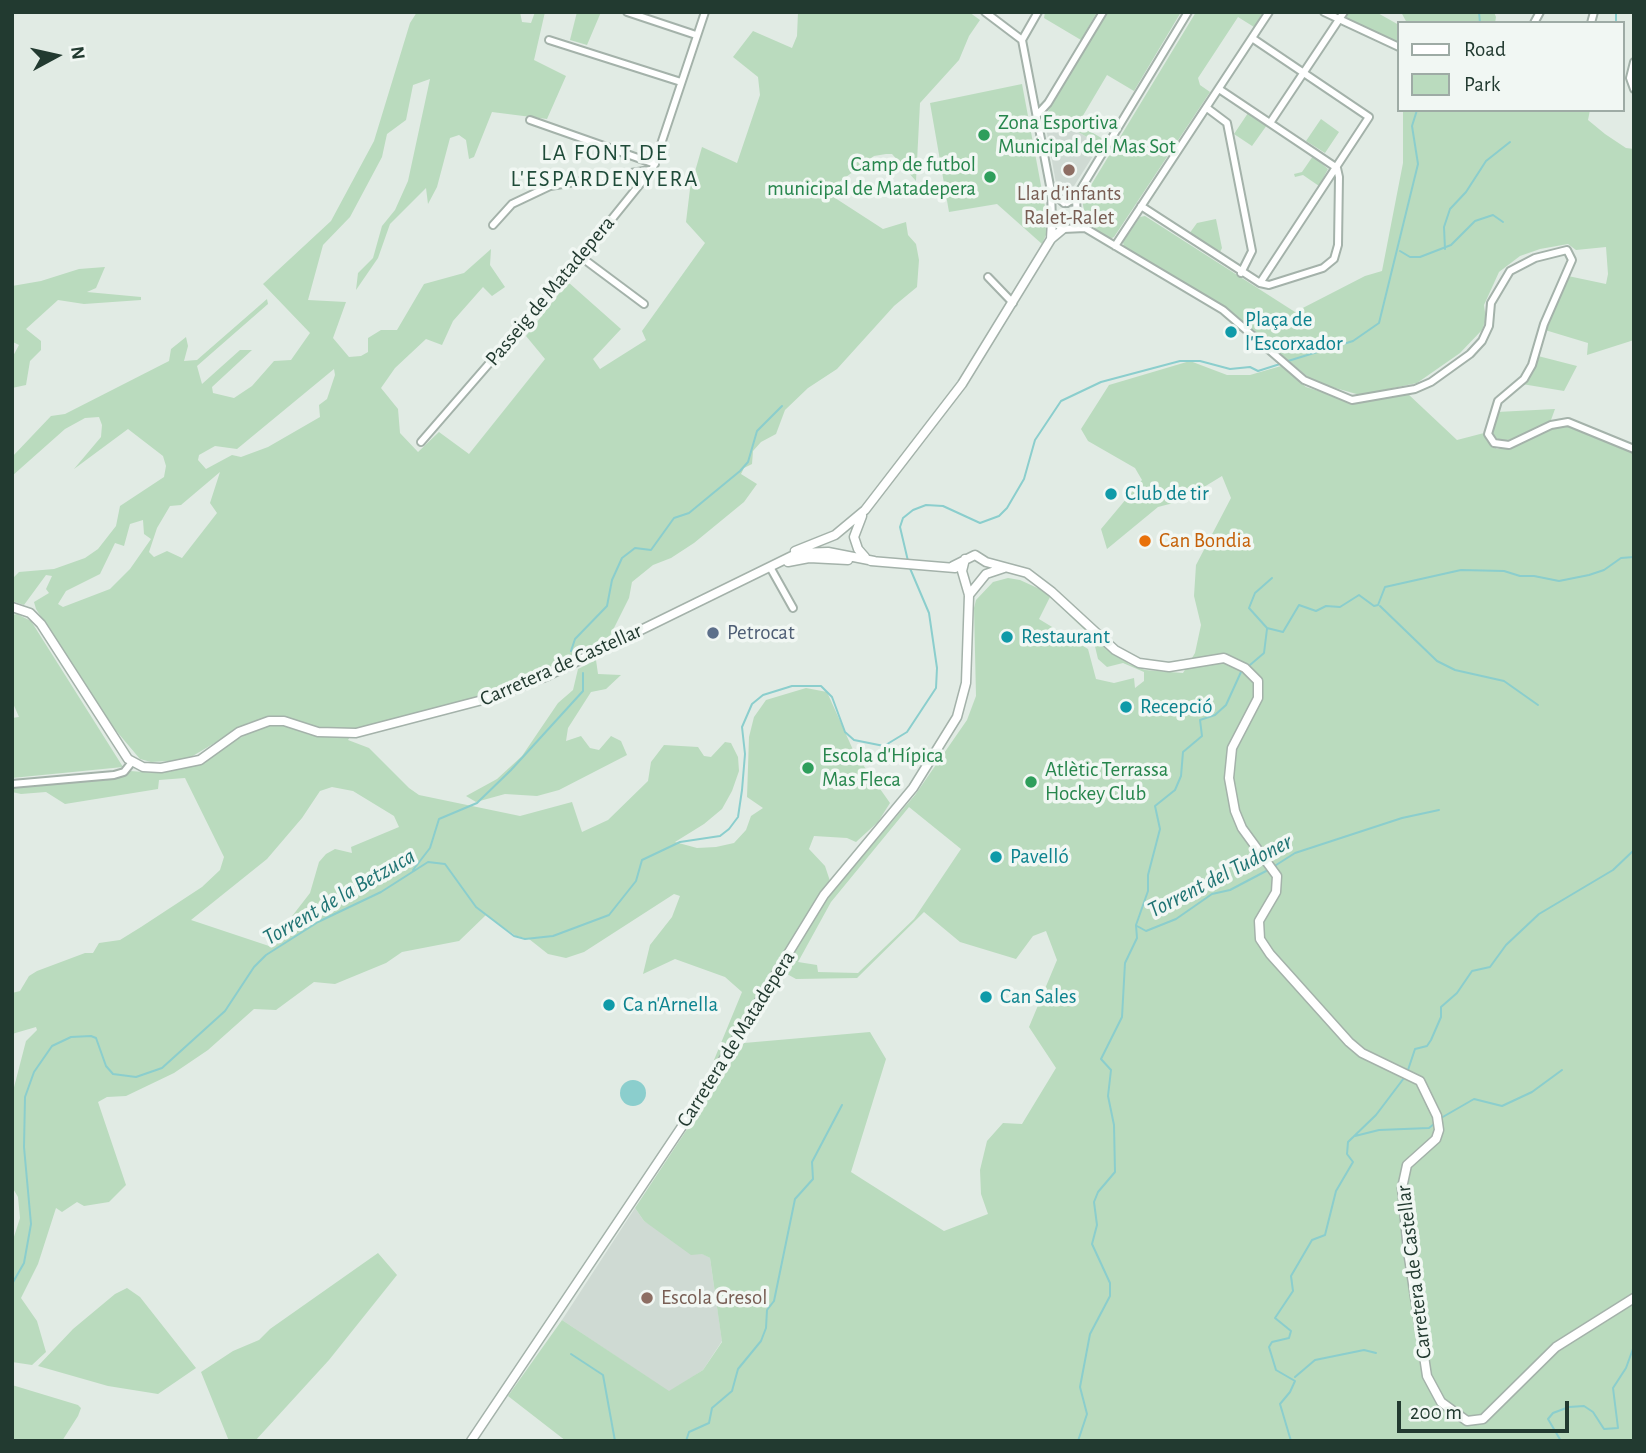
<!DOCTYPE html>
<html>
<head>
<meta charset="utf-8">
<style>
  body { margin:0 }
  #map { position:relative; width:1646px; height:1453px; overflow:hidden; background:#e1ebe4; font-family:"Alegreya Sans",sans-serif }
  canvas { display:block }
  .frame { position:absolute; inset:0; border:14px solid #223a30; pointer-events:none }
  .legend { position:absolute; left:1397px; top:21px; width:228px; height:91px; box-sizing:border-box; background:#f1f7f3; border:2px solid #9eaba5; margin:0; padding:9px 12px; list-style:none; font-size:21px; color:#223a30 }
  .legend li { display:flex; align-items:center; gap:14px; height:35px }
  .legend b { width:35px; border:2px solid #9eaba5 }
  .north { position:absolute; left:21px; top:21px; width:70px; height:70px; -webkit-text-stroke:5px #f1f7f3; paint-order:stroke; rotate:82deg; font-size:19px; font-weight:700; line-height:28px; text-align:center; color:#223a30 }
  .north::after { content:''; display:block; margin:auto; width:24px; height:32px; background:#223a30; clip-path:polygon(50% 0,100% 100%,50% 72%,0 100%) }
  .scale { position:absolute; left:1397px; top:1401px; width:172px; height:32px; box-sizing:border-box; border:4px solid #223a30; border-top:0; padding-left:9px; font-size:21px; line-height:24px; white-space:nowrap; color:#223a30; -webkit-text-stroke:5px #f1f7f3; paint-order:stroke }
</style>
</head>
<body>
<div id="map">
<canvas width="1646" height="1453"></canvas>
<div class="frame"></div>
<ul class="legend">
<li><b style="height:9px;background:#fff"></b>Road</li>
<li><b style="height:19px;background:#badbbe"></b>Park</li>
</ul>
<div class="north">N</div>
<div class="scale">200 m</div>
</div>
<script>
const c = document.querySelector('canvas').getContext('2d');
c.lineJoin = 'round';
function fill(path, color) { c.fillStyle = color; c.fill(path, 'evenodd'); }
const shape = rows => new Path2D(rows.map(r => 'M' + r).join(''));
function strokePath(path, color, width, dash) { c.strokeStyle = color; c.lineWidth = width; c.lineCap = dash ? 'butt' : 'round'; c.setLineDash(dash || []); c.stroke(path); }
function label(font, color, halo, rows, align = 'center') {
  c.font = font + ' "Alegreya Sans",sans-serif'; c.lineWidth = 7; c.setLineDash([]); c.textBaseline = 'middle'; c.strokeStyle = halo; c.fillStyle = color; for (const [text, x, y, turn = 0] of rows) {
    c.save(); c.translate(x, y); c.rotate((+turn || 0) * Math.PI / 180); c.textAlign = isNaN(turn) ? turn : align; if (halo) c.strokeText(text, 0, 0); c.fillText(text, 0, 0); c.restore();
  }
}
fill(shape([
  [1047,113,1100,145,1067,197,1058,194,1044,117],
  [635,1208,644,1221,710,1258,722,1341,703,1370,669,1392,562,1320]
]), '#cfdad3');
fill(shape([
  [417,12,520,12,522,22,531,23,535,12,545,12,534,60,566,76,547,119,492,112,474,157,469,159,466,140,459,135,450,138,437,187,428,204,426,188,390,224,378,258,356,290,358,273,373,258,382,226,395,210,408,181,430,79,413,85,406,120,387,134,382,157,350,217,323,245,308,300,346,302,333,338,349,357,361,356,368,352,368,338,381,330,397,330,424,284,464,273,491,249,490,265,505,287,492,296,483,287,453,321,442,345,426,339,395,368,381,388,398,409,400,433,418,452,439,432,469,454,545,359,526,336,568,282,621,329,593,359,600,369,646,340,642,331,705,243,686,222,690,189,702,147,737,163,760,95,758,77,733,57,753,31,792,48,797,36,798,12,969,12,980,20,969,36,959,60,920,103,916,181,892,154,886,154,874,156,842,180,835,186,832,196,883,229,906,222,908,235,916,244,919,260,917,287,894,306,837,369,808,388,785,410,776,434,761,442,753,451,752,464,744,468,741,474,757,484,744,502,694,543,671,558,653,565,632,582,629,598,610,636,597,644,520,682,450,707,352,733,348,740,369,748,409,788,419,795,520,816,572,802,582,832,608,820,648,781,651,762,664,745,698,747,704,756,711,757,725,742,731,743,738,757,739,771,732,791,722,809,704,824,675,842,697,848,716,847,734,843,746,830,751,816,763,808,747,797,749,737,754,717,766,700,806,688,827,692,854,752,890,803,878,822,856,842,847,838,814,836,809,849,825,866,830,881,722,1060,714,1060,742,992,725,977,675,959,643,974,650,945,672,917,680,896,674,894,584,952,566,958,548,954,529,939,516,936,486,915,459,941,402,952,386,963,335,984,314,982,276,1010,254,1009,208,1050,174,1073,126,1096,107,1097,98,1102,126,1185,109,1202,84,1206,77,1202,62,1212,56,1208,38,1264,21,1298,37,1321,46,1352,32,1365,12,1362,12,1243,20,1218,18,1197,12,1187,12,1095,26,1041,37,1030,36,1027,12,1034,12,993,20,991,29,976,37,971,85,953,93,953,99,943,120,940,141,927,202,887,220,870,224,857,185,778,159,780,158,789,65,804,46,792,21,794,12,792,12,787,125,776,130,771,157,773,181,769,266,724,279,724,310,735,312,727,285,717,267,717,248,723,186,760,151,762,140,759,107,720,36,609,34,602,49,593,46,589,52,576,46,575,24,605,12,601,12,579,19,572,54,569,85,558,98,549,116,526,120,506,164,477,166,466,163,456,128,429,74,469,101,437,102,425,99,417,85,418,65,429,12,476,12,457,51,416,65,414,169,361,171,349,186,337,188,346,184,361,197,360,267,299,268,304,197,366,202,384,240,350,252,350,212,387,213,393,234,398,252,386,274,361,291,360,310,333,263,284,331,221,374,141,410,23],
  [334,369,335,375,327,399,319,405,320,417,268,447,241,457,232,455,206,469,198,460,199,455,215,446,237,449],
  [220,472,210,503,217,513,182,558,167,551,154,557,149,552,157,528,170,506,181,505],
  [143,520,144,534,151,539,130,569,110,589,63,607,58,604,66,591,100,574,115,543,124,546,130,524],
  [332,787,353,791,394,816,399,827,351,847,352,853,335,849,326,854,319,862,310,893,269,946,191,920,267,859,302,818,320,791],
  [577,12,601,12,587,45,570,40],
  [1045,12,1097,12,1081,40,1044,18],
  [1108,12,1181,12,1134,91,1107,75,1078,124,1103,139,1100,145,1047,113],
  [1196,12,1263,12,1254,27,1238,17,1198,78,1200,85,1210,92,1114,237,1110,239,1087,225,1082,200],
  [1348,12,1376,12,1399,25,1399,42,1346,20],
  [1401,12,1494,12,1496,17,1495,23,1407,23],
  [1022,84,1049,228,1042,244,997,204,949,212,930,103],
  [1403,110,1590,110,1588,120,1605,134,1626,148,1634,149,1634,340,1587,355,1588,343,1545,330,1568,276,1606,284,1608,274,1606,247,1576,250,1568,244,1540,249,1520,256,1499,272,1484,305,1486,319,1482,330,1460,353,1417,383,1360,395,1314,382,1227,309,1124,248,1123,242,1140,217,1145,216,1295,312,1365,276,1382,271,1403,163],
  [1248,113,1267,125,1252,146,1234,134],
  [1321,119,1339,132,1325,153,1306,141],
  [1313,156,1328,169,1319,186,1303,175,1295,177,1294,174,1302,172],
  [1216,219,1222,248,1219,254,1189,234,1197,223],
  [105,267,96,288,87,292,141,297,141,300,84,304,58,300,26,329,41,341,41,350,30,361,26,385,12,388,12,358,19,345,13,342,12,286,41,281,79,269],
  [1538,356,1577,366,1564,391,1522,384,1533,373],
  [1190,361,1227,375,1250,375,1281,366,1306,387,1350,401,1408,394,1457,440,1484,433,1487,441,1497,449,1517,446,1556,426,1568,425,1634,453,1634,1441,566,1441,508,1396,562,1320,669,1391,703,1370,722,1342,710,1258,702,1254,691,1255,644,1221,635,1208,744,1043,870,1032,886,1059,851,1172,944,1231,988,1214,981,1194,980,1170,987,1141,1003,1123,1022,1124,1056,1068,1029,1027,1057,960,1046,931,1033,936,1016,959,960,942,924,912,857,978,796,979,787,974,786,964,828,896,915,795,967,720,976,696,974,608,976,600,993,582,1008,578,1020,580,1044,591,1129,664,1145,670,1183,673,1195,653,1201,625,1194,596,1196,565,1231,498,1222,476,1181,501,1158,507,1107,549,1101,529,1142,480,1135,468,1088,441,1081,429,1109,385],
  [1050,597,1093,638,1098,659,1107,667,1123,663,1144,672,1144,681,1135,688,1134,678,1114,683,1096,679,1088,649,1039,619],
  [909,807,961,849,914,919,858,973,818,972,817,965,798,962,831,902],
  [1555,409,1551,420,1515,439,1497,441,1493,436,1491,431,1497,412],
  [17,614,31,621,123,767,12,778,12,718,19,717,12,701,12,615],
  [596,660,598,674,621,675,606,689,591,692,568,728,566,741,581,736,590,748,599,750,611,736,621,741,627,755,559,790,537,796,505,794,476,802,466,796,497,779,522,756,558,703,573,690,578,669],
  [378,1253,397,1275,329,1360,255,1441,229,1441,201,1372,233,1351,259,1340,270,1329],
  [127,1288,140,1297,196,1368,158,1394,108,1386,38,1366,73,1329,115,1294],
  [12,1385,78,1405,81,1408,78,1416,62,1441,12,1441]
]), '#badbbe');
fill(shape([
  '620 1093a13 13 0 1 1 26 0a13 13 0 1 1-26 0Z'
]), '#8bcecd');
strokePath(shape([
  [1479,12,1480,23],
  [1616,23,1616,12],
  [1445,249,1444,227,1450,209,1466,192,1486,161,1510,142],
  [1400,251,1410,257,1420,257,1451,245,1475,221,1493,215,1503,222],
  [1288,361,1353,341,1379,323,1418,164,1412,126,1417,110],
  [908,561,900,527,903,518,913,510,926,505,943,506,980,523,999,516,1007,508,1024,479,1035,440,1061,401,1101,382,1180,361,1200,361,1230,369,1250,367,1258,371,1280,364],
  [1272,578,1255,593,1249,608,1267,628,1283,632,1299,605,1316,611,1326,606,1340,607,1359,595,1374,606,1378,605,1385,587,1461,570,1504,571,1520,576,1534,576,1559,581,1589,575,1604,570,1621,558,1634,557],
  [1380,606,1437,661,1455,670,1504,681,1538,705],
  [571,651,575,639,607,606,612,580,622,558,635,548,651,550,674,518,689,513,740,471,748,462,757,431,782,406],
  [1250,665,1264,653,1267,629],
  [1273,867,1295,853,1402,818,1439,810],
  [413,870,430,848,439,819,477,803,511,770,583,691,583,673],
  [1137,926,1146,931,1176,919,1212,894,1230,890,1268,870],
  [1408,1070,1415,1049,1427,1046,1431,1040,1441,1017,1441,1007,1457,993,1472,971,1490,967,1506,945,1539,914,1613,870,1634,850],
  [1441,1118,1474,1099,1502,1106,1532,1092,1562,1070],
  [1355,1136,1379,1130,1429,1128,1434,1124],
  [12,1284,24,1263,31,1224,24,1147,25,1097,34,1072,52,1046,71,1037,91,1036,96,1038,106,1066,113,1074,136,1077,162,1068,225,1011,254,967,266,955,318,922,381,892,428,862,445,864,476,907,514,936,525,939,553,936,609,915,636,881,642,860,680,842,720,836,729,829,738,817,742,790,745,754,742,727,752,704,763,695,792,686,821,686,832,697,845,732,854,740,884,746,907,732,936,688,937,668,929,613,909,566],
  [571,1354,603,1375,615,1441],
  [1295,1377,1315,1360,1364,1350,1376,1353],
  [686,1441,689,1432,709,1423,712,1408,732,1391,738,1369,761,1341,766,1328,767,1310,774,1301,795,1199,813,1179,812,1162,842,1105],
  [1078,1441,1087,1414,1080,1387,1090,1334,1110,1296,1110,1283,1092,1244,1097,1225,1094,1202,1098,1192,1115,1172,1114,1125,1108,1096,1111,1070,1101,1059,1122,1017,1125,963,1137,938,1136,925,1148,891,1148,875,1160,829,1155,806,1175,790,1181,776,1183,752,1202,736,1200,720,1215,715,1226,705,1241,672],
  [1291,1441,1280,1404,1290,1392,1295,1381,1276,1370,1269,1347,1272,1342,1289,1338,1291,1331,1275,1318,1293,1291,1291,1276,1312,1240,1325,1235,1336,1191,1353,1162,1347,1154,1348,1142,1376,1115,1404,1078],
  [1561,1441,1548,1419,1553,1413,1569,1407,1584,1406,1593,1412,1604,1429,1618,1428,1613,1388,1626,1368,1634,1346]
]), '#8bcecd', 2);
const minor = shape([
  [627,12,696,35],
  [985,12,1022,40,1051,191,1052,221,1063,229,1085,228],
  [1324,12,1399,47],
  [1534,23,1540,12],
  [1591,23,1594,12],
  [1252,38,1369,117,1260,283],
  [549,40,681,82],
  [1022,40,1038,12],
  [1634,62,1630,78,1634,89],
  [1207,108,1227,123,1252,251,1241,273],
  [1037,115,1048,103,1103,12],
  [530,120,655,164],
  [1270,123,1344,12],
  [1051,191,1064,203],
  [1076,197,1077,220],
  [1067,203,1076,197,1188,12],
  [1141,206,1260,283,1269,285,1323,268,1334,259,1338,245,1339,177,1337,168,1219,89],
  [1078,216,1085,228,1223,310,1304,380,1352,400,1415,389,1431,382,1470,354,1482,341,1489,326,1491,303,1510,271,1535,258,1567,250,1572,260,1544,324,1532,365,1524,379,1498,401,1488,434,1494,443,1509,445,1551,425,1568,422,1634,449],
  [493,225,512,204,550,186,650,170],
  [1115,246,1269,12],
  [581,257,644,304],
  [988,277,1013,303],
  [421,442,578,261,653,168,705,12],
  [770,567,793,608],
  [12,784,114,775,124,772,132,762]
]);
const tertiary = shape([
  [1051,239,1052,221],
  [862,516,854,537,858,549,865,557],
  [795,551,835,535,865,510,962,384,1051,239,1063,229],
  [871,561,955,568],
  [788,562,809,558,848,560],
  [953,566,975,555,986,562,1027,573,1052,592,1115,650,1139,663,1169,667,1224,658,1245,668,1258,681,1258,698,1232,748,1229,778,1235,811,1242,828,1277,876,1276,892,1259,921,1260,939,1270,954,1349,1042,1362,1053,1420,1081,1437,1116,1439,1130,1436,1139,1407,1165,1402,1188,1408,1251,1427,1376,1441,1402,1467,1421,1483,1419,1556,1347,1634,1298],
  [969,595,986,574,1004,568],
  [12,607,30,613,41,624,128,759,143,767,161,768,200,760,239,732,269,721,284,721,318,732,356,733,494,697,545,677,798,553,828,552,874,561],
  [471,1441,685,1122,824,895,913,788,957,717,966,683,969,595,962,571,965,559]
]);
strokePath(minor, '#a4b2aa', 10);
strokePath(tertiary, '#a4b2aa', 11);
strokePath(minor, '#fff', 6);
strokePath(tertiary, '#fff', 8);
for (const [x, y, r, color] of [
  [984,135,7,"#2e9e5b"],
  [1069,170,7,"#8d6e63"],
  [990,177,7,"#2e9e5b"],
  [1231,332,7,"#0f9aa8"],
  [1111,494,7,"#0f9aa8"],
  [1145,541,7,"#e8710a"],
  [713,633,7,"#5c6f8a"],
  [1007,637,7,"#0f9aa8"],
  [1126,707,7,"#0f9aa8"],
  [808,768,7,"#2e9e5b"],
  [1031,782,7,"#2e9e5b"],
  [996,857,7,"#0f9aa8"],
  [986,997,7,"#0f9aa8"],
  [609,1005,7,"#0f9aa8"],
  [647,1298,7,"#8d6e63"]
]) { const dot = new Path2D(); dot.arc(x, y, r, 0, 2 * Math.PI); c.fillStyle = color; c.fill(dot); strokePath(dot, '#f1f7f3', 2.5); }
label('21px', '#27864d', '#f1f7f3', [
  ["Zona Esportiva",998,123],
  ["Municipal del Mas Sot",998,147],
  ["Camp de futbol",976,165,"right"],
  ["municipal de Matadepera",976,189,"right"],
  ["Escola d'Hípica",822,756],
  ["Mas Fleca",822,780],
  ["Atlètic Terrassa",1045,770],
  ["Hockey Club",1045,794]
], 'left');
label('21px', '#785e54', '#f1f7f3', [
  ["Llar d'infants",1069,194],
  ["Ralet-Ralet",1069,218],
  ["Escola Gresol",661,1298,"left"]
]);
label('21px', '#223a30', '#f1f7f3', [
  ["Passeig de Matadepera",550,291,-50],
  ["Carretera de Castellar",561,665,-24],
  ["Carretera de Matadepera",736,1039,-58],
  ["Carretera de Castellar",1414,1272,-97]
]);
label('21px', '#0d838f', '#f1f7f3', [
  ["Plaça de",1245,320],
  ["l'Escorxador",1245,344],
  ["Club de tir",1125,494],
  ["Restaurant",1021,637],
  ["Recepció",1140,707],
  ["Pavelló",1010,857],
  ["Can Sales",1000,997],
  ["Ca n'Arnella",623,1005]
], 'left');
label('21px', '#c56008', '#f1f7f3', [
  ["Can Bondia",1159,541]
], 'left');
label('21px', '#4e5e75', '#f1f7f3', [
  ["Petrocat",727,633]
], 'left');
c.letterSpacing = '2px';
label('23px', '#1f4b39', '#f1f7f3', [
  ["LA FONT DE",605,153],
  ["L'ESPARDENYERA",605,179]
]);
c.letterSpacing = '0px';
label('italic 23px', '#1f7373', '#f1f7f3', [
  ["Torrent del Tudoner",1220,876,-27],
  ["Torrent de la Betzuca",339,897,-30]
]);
</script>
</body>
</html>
